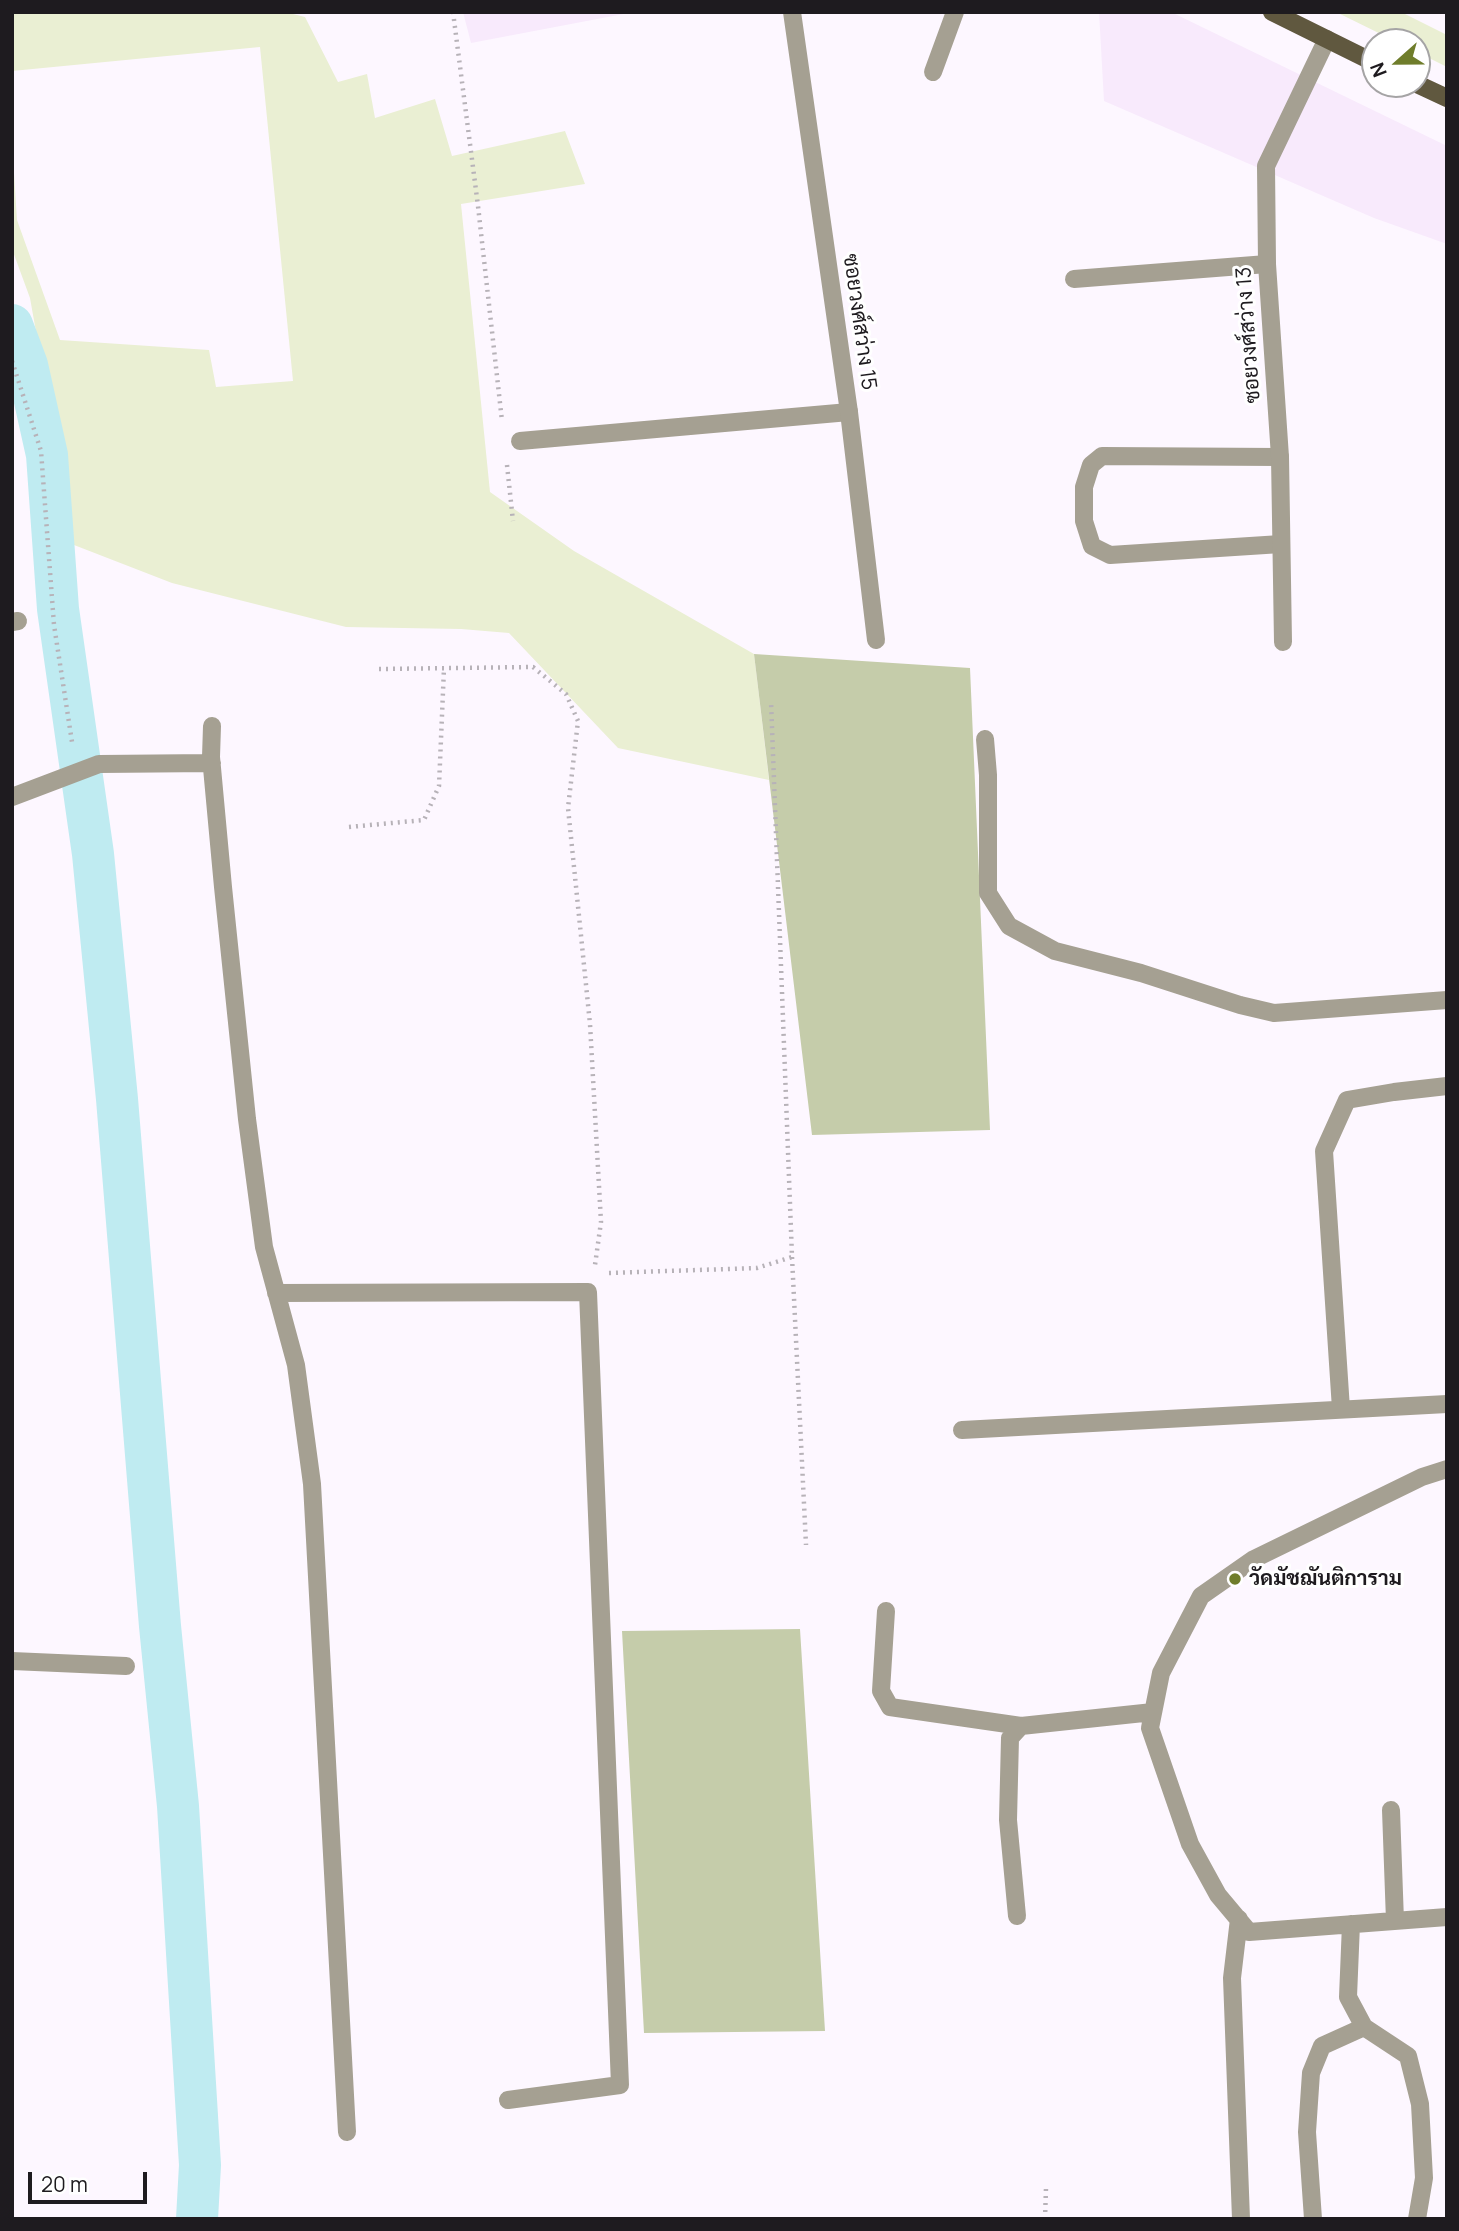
<!DOCTYPE html>
<html>
<head>
<meta charset="utf-8">
<style>
  body { margin:0 }
  #map { position:relative; width:1459px; height:2231px; overflow:hidden; background:#fdf7ff; font-family:Manrope,sans-serif }
  canvas { display:block }
  .frame { position:absolute; inset:0; border:14px solid #1e1b1f; pointer-events:none }
  .north { position:absolute; left:1361px; top:28px; width:70px; height:70px; box-sizing:border-box; background:#fff; border:2px solid #a5a4a5; border-radius:50%; rotate:249deg; font-size:19px; font-weight:700; line-height:28px; text-align:center; color:#1e1b1f }
  .north::after { content:''; display:block; margin:auto; width:24px; height:32px; background:#6f7d2b; clip-path:polygon(50% 0,100% 100%,50% 72%,0 100%) }
  .scale { position:absolute; left:28px; top:2172px; width:119px; height:32px; box-sizing:border-box; border:4px solid #1e1b1f; border-top:0; padding-left:9px; font-size:21px; line-height:24px; white-space:nowrap; color:#1e1b1f; -webkit-text-stroke:5px #fff; paint-order:stroke }
</style>
</head>
<body>
<div id="map">
<canvas width="1459" height="2231"></canvas>
<div class="frame"></div>
<div class="north">N</div>
<div class="scale">20 m</div>
</div>
<script>
const c = document.querySelector('canvas').getContext('2d');
c.lineJoin = 'round';
function fill(path, color) { c.fillStyle = color; c.fill(path, 'evenodd'); }
const shape = rows => new Path2D(rows.map(r => 'M' + r).join(''));
function strokePath(path, color, width, dash) { c.strokeStyle = color; c.lineWidth = width; c.lineCap = dash ? 'butt' : 'round'; c.setLineDash(dash || []); c.stroke(path); }
function label(font, color, halo, rows, align = 'center') {
  c.font = font + ' Manrope,Sarabun,sans-serif'; c.lineWidth = 6; c.setLineDash([]); c.textBaseline = 'middle'; c.strokeStyle = halo; c.fillStyle = color; for (const [text, x, y, turn = 0] of rows) {
    c.save(); c.translate(x, y); c.rotate((+turn || 0) * Math.PI / 180); c.textAlign = isNaN(turn) ? turn : align; if (halo) c.strokeText(text, 0, 0); c.fillText(text, 0, 0); c.restore();
  }
}
fill(shape([
  [463,12,634,12,471,43],
  [1099,12,1171,12,1447,146,1447,244,1374,218,1104,101]
]), '#f8eafc');
fill(shape([
  [12,12,285,12,305,17,338,82,367,74,375,118,435,99,452,156,565,131,585,184,461,204,490,492,574,551,754,654,769,780,618,748,509,633,461,629,346,627,172,583,74,545,30,298,12,249,12,141,17,220,60,340,209,350,216,387,293,381,260,47,12,71],
  [1336,12,1401,12,1447,35,1447,67,1417,52,1417,42,1397,42]
]), '#eaefd3');
fill(shape([
  [754,654,970,668,990,1130,812,1135],
  [800,1629,825,2031,644,2033,622,1631]
]), '#c5ccaa');
strokePath(shape([
  [12,325,27,365,47,455,58,609,93,854,117,1099,160,1626,178,1806,200,2165,197,2219]
]), '#bfebf1', 42);
strokePath(shape([
  [453,12,478,206,502,421],
  [12,361,41,451,54,625,72,742],
  [507,465,513,521],
  [379,669,533,667,566,694,578,721,568,808,590,1024,601,1222,595,1265],
  [349,827,424,820,439,786,444,668],
  [792,1257,806,1545],
  [609,1273,757,1268,792,1257,771,701],
  [1045,2219,1046,2188]
]), '#b7b2b8', 4.5, [2, 5]);
strokePath(shape([
  [1074,279,1267,264],
  [520,441,849,412],
  [1280,457,1102,456,1091,465,1084,487,1084,521,1092,546,1110,555,1281,544],
  [12,622,18,621],
  [1341,1409,1324,1151,1347,1100,1394,1092,1447,1086],
  [962,1430,1447,1404],
  [1447,1469,1422,1477,1254,1559,1201,1596,1161,1673,1150,1728,1190,1844,1218,1895,1249,1932,1447,1917],
  [886,1611,881,1691,890,1707,1021,1726,1153,1712],
  [1391,1810,1395,1921],
  [1017,1916,1008,1820,1010,1738,1021,1726],
  [1239,1919,1232,1978,1241,2219],
  [1351,1924,1348,1997,1364,2027,1408,2056,1420,2104,1424,2178,1417,2219],
  [1313,2219,1307,2132,1311,2073,1322,2046,1364,2027]
]), '#a5a092', 18);
strokePath(shape([
  [792,12,849,412,876,640],
  [933,72,955,12],
  [1283,642,1280,457,1267,264,1266,166,1327,39],
  [212,726,211,757,223,887,247,1119,264,1247,296,1365,312,1484,347,2132],
  [985,739,988,775,988,893,1009,926,1055,951,1141,973,1240,1005,1274,1013,1447,1000],
  [12,797,99,764,212,763],
  [276,1293,588,1292,620,2085,508,2100],
  [12,1661,126,1666]
]), '#a5a092', 18);
strokePath(shape([
  [1272,12,1375,63],
  [1417,84,1447,98]
]), '#60583f', 18);
for (const [x, y, r, color] of [
  [1235,1579,7,"#6f7d2b"]
]) { const dot = new Path2D(); dot.arc(x, y, r, 0, 2 * Math.PI); c.fillStyle = color; c.fill(dot); strokePath(dot, '#fff', 2.5); }
label('21px', '#1e1b1f', '#fff', [
  ["ซอยวงศ์สว่าง 15",859,322,82],
  ["ซอยวงศ์สว่าง 13",1249,335,-94]
]);
label('bold 21px', '#1e1b1f', '#fff', [
  ["วัดมัชฌันติการาม",1249,1579]
], 'left');
</script>
</body>
</html>
